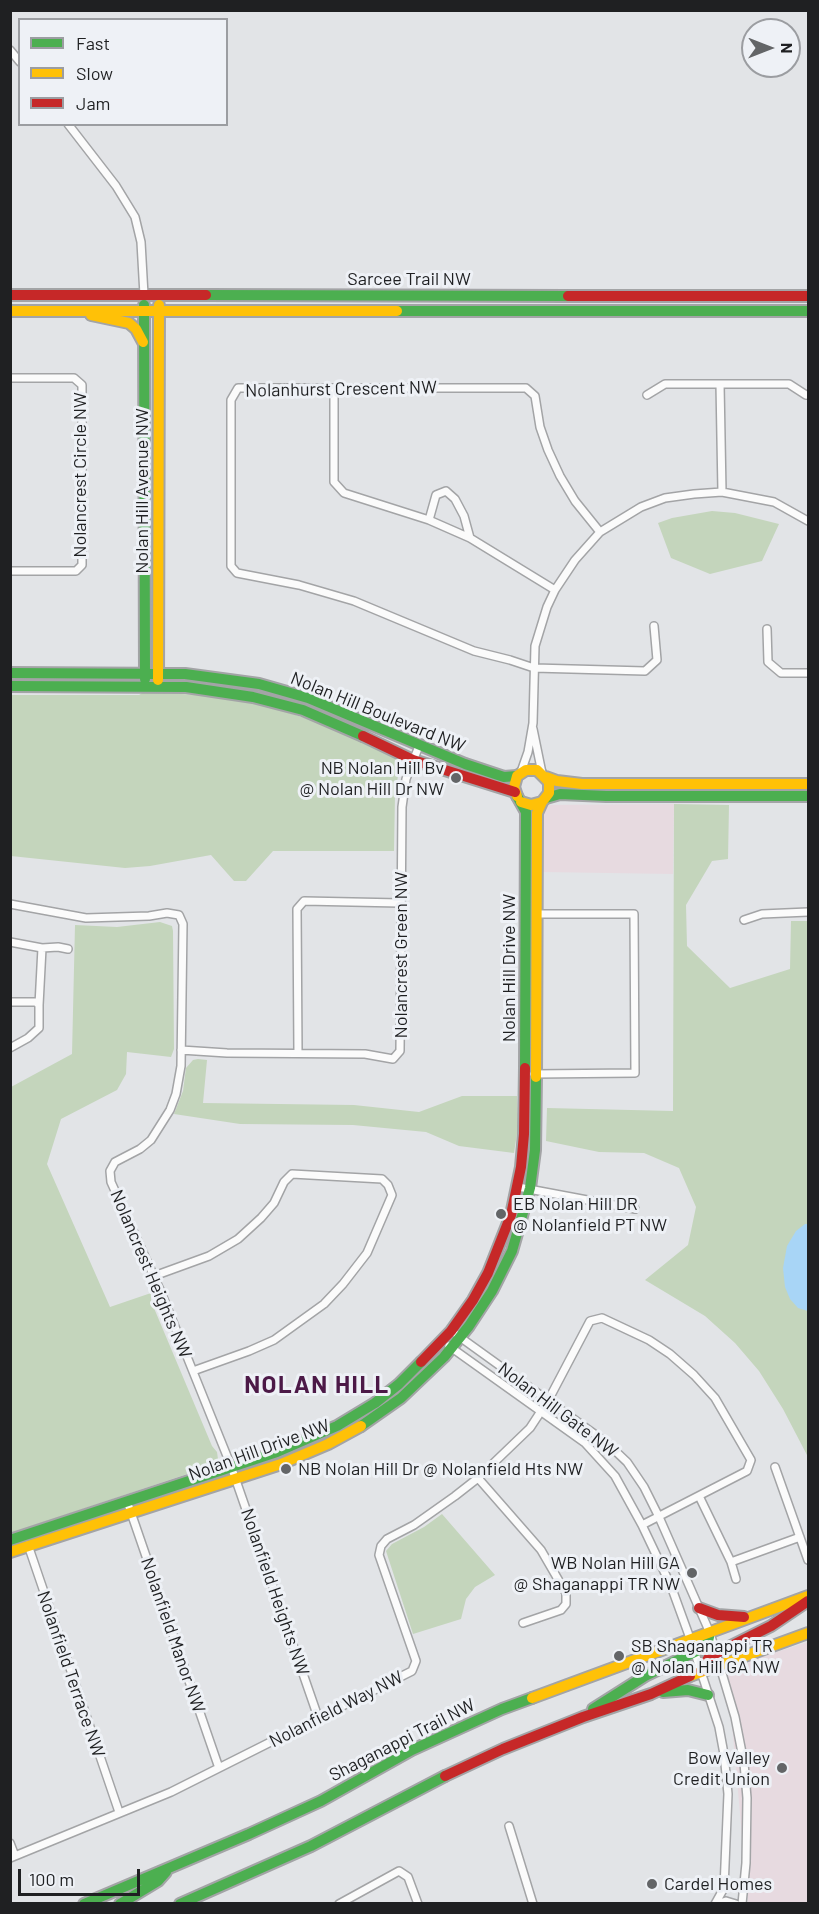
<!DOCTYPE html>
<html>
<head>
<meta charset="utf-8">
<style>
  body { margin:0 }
  #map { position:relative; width:819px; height:1914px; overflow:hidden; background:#e2e4e7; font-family:Barlow,sans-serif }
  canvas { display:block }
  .frame { position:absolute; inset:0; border:12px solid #1f2022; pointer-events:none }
  .legend { position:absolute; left:18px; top:18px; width:210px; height:108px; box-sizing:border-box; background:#eef1f6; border:2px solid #9b9da1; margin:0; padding:8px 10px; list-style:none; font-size:18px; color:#1f2022 }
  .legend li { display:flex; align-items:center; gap:12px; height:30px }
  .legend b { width:30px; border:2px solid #9b9da1 }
  .north { position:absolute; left:741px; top:18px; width:60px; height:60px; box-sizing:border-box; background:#eef1f6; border:2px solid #9b9da1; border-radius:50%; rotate:90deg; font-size:16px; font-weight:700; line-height:24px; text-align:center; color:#1f2022 }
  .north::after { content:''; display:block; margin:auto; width:21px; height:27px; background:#636567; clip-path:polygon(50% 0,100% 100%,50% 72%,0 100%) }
  .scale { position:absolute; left:18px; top:1869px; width:122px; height:27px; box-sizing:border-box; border:3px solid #1f2022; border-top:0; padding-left:8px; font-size:18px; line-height:21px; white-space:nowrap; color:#1f2022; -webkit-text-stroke:4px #eef1f6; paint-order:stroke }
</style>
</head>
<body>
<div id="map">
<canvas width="819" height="1914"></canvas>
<div class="frame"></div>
<ul class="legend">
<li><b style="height:8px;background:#4caf50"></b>Fast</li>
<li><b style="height:8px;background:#ffc107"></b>Slow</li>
<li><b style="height:8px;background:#c62828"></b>Jam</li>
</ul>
<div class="north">N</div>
<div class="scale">100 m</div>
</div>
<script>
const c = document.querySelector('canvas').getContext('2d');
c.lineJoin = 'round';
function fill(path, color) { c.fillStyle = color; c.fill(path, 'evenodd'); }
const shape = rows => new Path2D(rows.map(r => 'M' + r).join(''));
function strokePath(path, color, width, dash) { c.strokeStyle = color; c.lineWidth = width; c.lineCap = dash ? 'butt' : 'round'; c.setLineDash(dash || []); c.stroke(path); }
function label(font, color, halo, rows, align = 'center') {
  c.font = font + ' Barlow,sans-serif'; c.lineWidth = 6; c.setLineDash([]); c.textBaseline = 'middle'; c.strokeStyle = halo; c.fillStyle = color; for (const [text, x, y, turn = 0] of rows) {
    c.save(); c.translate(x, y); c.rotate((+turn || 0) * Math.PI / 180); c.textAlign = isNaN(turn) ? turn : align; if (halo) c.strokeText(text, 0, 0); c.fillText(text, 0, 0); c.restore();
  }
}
fill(shape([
  [674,804,673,874,542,872,542,805],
  [808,1642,808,1903,748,1903,727,1668]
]), '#e7dae0');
fill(shape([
  [712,511,735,513,779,524,762,561,710,574,671,558,658,523,672,518],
  [144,692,201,695,256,703,325,724,395,756,400,764,395,794,394,851,273,851,246,881,234,881,211,855,150,866,125,868,11,856,11,695,139,695],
  [674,804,729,805,728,859,712,861,686,905,687,946,730,988,790,969,791,921,808,921,808,1457,783,1409,759,1371,735,1343,705,1316,645,1280,688,1245,696,1207,679,1168,644,1153,599,1152,546,1141,547,1108,673,1111],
  [160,922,172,926,173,931,174,1049,171,1057,127,1052,126,1074,117,1090,61,1119,47,1164,110,1307,151,1293,151,1301,212,1446,217,1452,218,1459,211,1466,11,1533,11,1087,72,1054,75,925,117,927],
  [198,1059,207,1060,203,1103,354,1105,419,1112,462,1096,517,1096,518,1127,514,1153,459,1146,426,1132,353,1125,240,1124,174,1114,183,1091,186,1068,193,1060],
  [442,1514,495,1575,475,1587,466,1599,461,1619,413,1634,386,1551,392,1544,424,1527]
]), '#c4d5bc');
fill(shape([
  [805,1224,808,1224,808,1311,798,1308,790,1299,785,1287,783,1268,787,1246,796,1231]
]), '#a8d5f6');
const street = shape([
  [10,50,20,62],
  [68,124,116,186,135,217,141,242,144,295],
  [10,378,74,378,82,385,82,565,76,571,10,571],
  [720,384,722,492],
  [334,389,334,482,344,493,429,520,470,538,555,590],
  [647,395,665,384,789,384,806,395],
  [429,520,436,495,446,491,455,499,464,516,470,538],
  [600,532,575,501,560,476,548,450,540,427,535,396,526,388,238,388,231,400,231,566,237,573,299,585,354,601,474,651,510,660,534,668,645,671,657,660,654,626],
  [767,629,768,662,781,673,808,673],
  [533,729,542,773],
  [521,772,528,752,533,723,535,646,547,607,555,590,575,560,600,532,641,507,665,498,694,494,722,492,774,502,808,521],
  [10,904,86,918,149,916,167,913,179,915,183,924,181,1066,176,1094,170,1110,151,1140,140,1149,115,1162,110,1171,111,1182,161,1292,231,1466,318,1717],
  [744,920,762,914,808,912],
  [10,942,42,948,58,947,68,949],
  [10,1002,36,1002,39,1005,39,1028,28,1038,10,1048],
  [39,1005,42,948],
  [181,1050,227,1053,365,1054,393,1059,400,1051,402,807,406,779,419,746],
  [298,1053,297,909,304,901,400,903],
  [534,1074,635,1073,634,914,537,914],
  [518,1187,635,1209],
  [154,1276,209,1256,238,1239,261,1218,274,1203,284,1182,292,1174,382,1179,388,1185,392,1195,367,1253,343,1284,324,1304,274,1340,249,1351,193,1371],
  [457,1335,607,1443,627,1462,644,1487,659,1517,710,1633,735,1717,744,1763,747,1798,746,1863,742,1904],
  [449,1346,585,1443,615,1476,642,1525,671,1586,691,1641,719,1727,724,1754,728,1794,724,1888,715,1904],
  [775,1467,808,1560],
  [478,1478,541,1550,566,1593,566,1604,561,1610,523,1623],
  [699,1496,731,1562,736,1579],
  [127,1501,219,1768],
  [28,1545,119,1812],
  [731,1562,800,1537],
  [509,1826,533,1904],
  [10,1843,15,1856],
  [10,1858,171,1792,412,1671,416,1661,379,1555,381,1546,387,1539,414,1525,455,1496,478,1478,530,1428,549,1399,590,1321,602,1318,649,1340,670,1354,694,1375,715,1398,751,1460,747,1471,642,1525],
  [339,1904,399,1871,408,1877,418,1904],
  [717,1904,726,1901,736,1904]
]);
const fast = shape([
  [206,295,568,296],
  [144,305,145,679],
  [397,311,808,311],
  [10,673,185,674,259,684,308,698,465,764,504,777,517,776],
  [10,686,186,687,253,697,303,710,363,736],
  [517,796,526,812,525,1068],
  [546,798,560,794,606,796,808,796],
  [361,1426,401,1398,444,1357,469,1326,492,1291,512,1251,530,1188,535,1150,536,1077],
  [10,1540,277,1452,337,1426,375,1403,399,1384,421,1362],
  [663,1692,688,1690,708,1695],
  [593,1709,645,1676,703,1648,708,1641,710,1633],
  [84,1904,249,1834,321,1801,412,1750,502,1709,532,1698],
  [120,1904,158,1881,166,1872],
  [180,1904,311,1846,445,1776]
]);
const slow = shape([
  [10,311,397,311],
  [91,315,129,323,136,329,143,342],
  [158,680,159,305],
  [546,777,557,781,582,784,808,784],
  [517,796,514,787,517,776,526,770,537,770,549,782,549,793,542,802,531,805,521,802],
  [536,1077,537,813,542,802],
  [10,1552,281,1464,328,1444,361,1426],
  [690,1676,808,1633],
  [532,1698,808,1596]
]);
const jam = shape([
  [10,295,206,295],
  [568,296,808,296],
  [363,736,413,760,515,792],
  [421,1362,451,1331,473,1300,488,1273,511,1215,521,1167,524,1134,525,1068],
  [699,1608,718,1615,744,1617],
  [701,1671,709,1657,771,1626,808,1601],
  [445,1776,503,1749,583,1717,651,1694,690,1676]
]);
strokePath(street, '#a3a4a6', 10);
strokePath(fast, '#a3a4a6', 14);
strokePath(slow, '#a3a4a6', 14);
strokePath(jam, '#a3a4a6', 14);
strokePath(street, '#fbfbfb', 7);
strokePath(fast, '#4caf50', 10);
strokePath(slow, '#ffc107', 10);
strokePath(jam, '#c62828', 10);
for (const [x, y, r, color] of [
  [456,778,6,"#636567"],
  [501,1214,6,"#636567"],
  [286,1469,6,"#636567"],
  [692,1573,6,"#636567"],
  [619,1656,6,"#636567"],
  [782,1768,6,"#636567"],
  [652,1884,6,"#636567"]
]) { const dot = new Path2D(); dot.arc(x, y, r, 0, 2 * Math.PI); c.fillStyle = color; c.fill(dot); strokePath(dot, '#eef1f6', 2); }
label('18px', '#1f2022', '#eef1f6', [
  ["Sarcee Trail NW",409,279],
  ["Nolanhurst Crescent NW",341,389,-1],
  ["Nolancrest Circle NW",80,475,-90],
  ["Nolan Hill Avenue NW",142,491,-90],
  ["Nolan Hill Boulevard NW",378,712,22],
  ["Nolancrest Green NW",401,955,-90],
  ["Nolan Hill Drive NW",509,968,-90],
  ["Nolancrest Heights NW",151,1274,67],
  ["Nolan Hill Gate NW",558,1410,37],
  ["Nolan Hill Drive NW",259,1450,-20],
  ["Nolanfield Heights NW",275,1592,71],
  ["Nolanfield Manor NW",173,1635,71],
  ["Nolanfield Terrace NW",71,1674,71],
  ["Nolanfield Way NW",336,1709,-27],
  ["Shaganappi Trail NW",402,1740,-27]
]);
label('18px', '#1f2022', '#eef1f6', [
  ["NB Nolan Hill Bv",444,768,"right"],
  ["@ Nolan Hill Dr NW",444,789,"right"],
  ["EB Nolan Hill DR",513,1204],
  ["@ Nolanfield PT NW",513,1225],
  ["NB Nolan Hill Dr @ Nolanfield Hts NW",298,1469],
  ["WB Nolan Hill GA",680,1563,"right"],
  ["@ Shaganappi TR NW",680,1584,"right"],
  ["SB Shaganappi TR",631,1646],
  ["@ Nolan Hill GA NW",631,1667],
  ["Bow Valley",770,1758,"right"],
  ["Credit Union",770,1779,"right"],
  ["Cardel Homes",664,1884]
], 'left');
c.letterSpacing = '1.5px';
label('bold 24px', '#4c1947', '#eef1f6', [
  ["NOLAN HILL",317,1385]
]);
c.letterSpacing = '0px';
</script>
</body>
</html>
